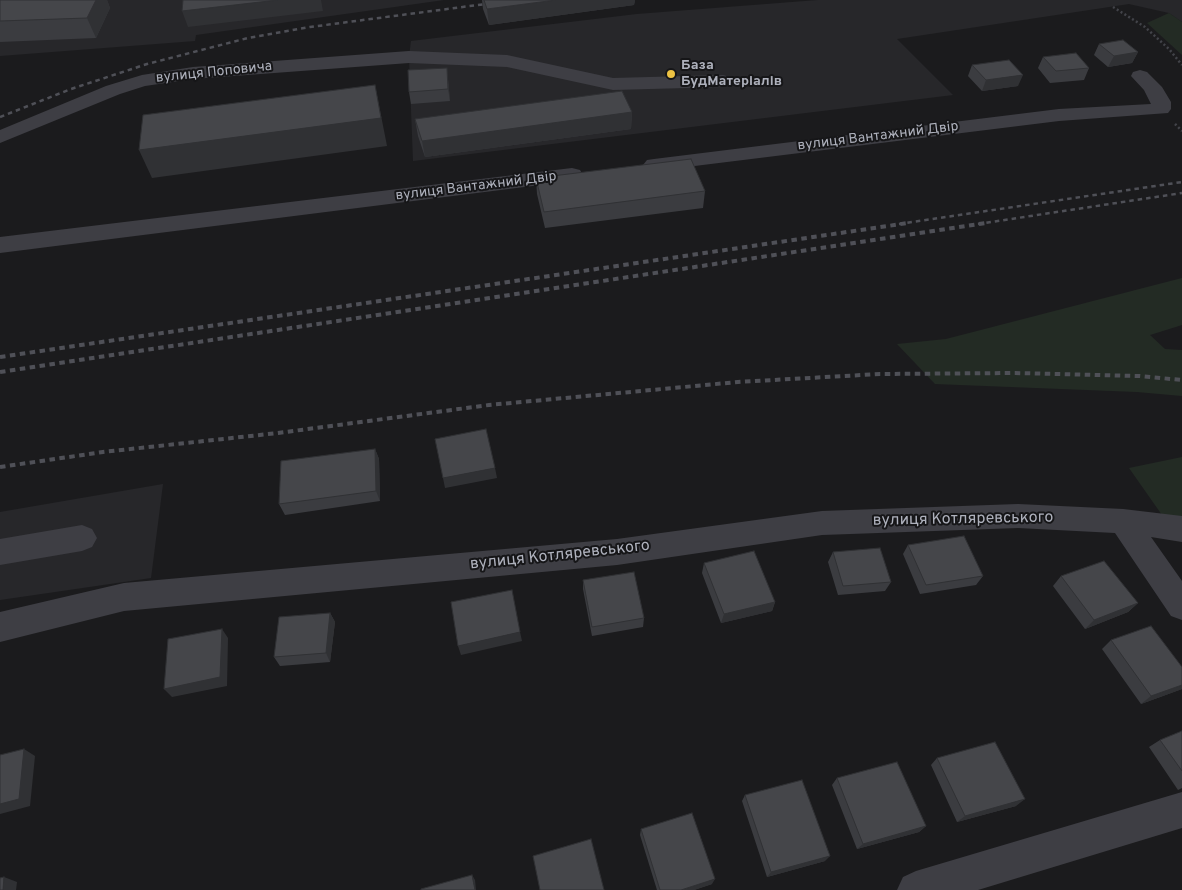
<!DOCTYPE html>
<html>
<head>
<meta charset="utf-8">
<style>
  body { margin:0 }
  canvas { display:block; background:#1b1b1d }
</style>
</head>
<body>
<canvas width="1182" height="890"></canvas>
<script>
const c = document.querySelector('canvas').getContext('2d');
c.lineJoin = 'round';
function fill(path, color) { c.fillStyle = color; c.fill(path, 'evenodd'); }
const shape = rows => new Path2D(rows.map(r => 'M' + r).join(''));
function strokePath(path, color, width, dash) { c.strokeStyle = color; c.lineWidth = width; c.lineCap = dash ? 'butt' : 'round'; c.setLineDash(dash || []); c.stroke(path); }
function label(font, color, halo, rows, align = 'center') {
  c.font = font + ' Overpass,sans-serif'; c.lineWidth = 4; c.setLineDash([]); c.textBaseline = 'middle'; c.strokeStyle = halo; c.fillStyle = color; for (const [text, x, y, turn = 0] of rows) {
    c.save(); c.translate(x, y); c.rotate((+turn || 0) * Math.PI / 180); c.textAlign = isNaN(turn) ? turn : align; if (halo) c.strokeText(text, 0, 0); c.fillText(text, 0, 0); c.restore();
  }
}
fill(shape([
  [0,0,444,0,196,35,195,41,0,56],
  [818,0,1182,0,1182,22,1169,13,1129,4,897,39,953,95,413,161,409,57,411,41,637,14],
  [163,484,151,578,0,600,0,512]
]), '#27272a');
fill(shape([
  [1169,13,1182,22,1182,55,1147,23],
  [1182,278,1182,325,1150,335,1165,349,1182,350,1182,396,1137,392,935,384,897,344,946,339],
  [1182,457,1182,522,1169,525,1129,468]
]), '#232b24');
strokePath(shape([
  [1113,7,1145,27,1169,49,1182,65],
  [1175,124,1182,131]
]), '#424349', 2.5, [2, 2.5]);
fill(shape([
  [409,51,507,55,613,78,723,75,730,77,733,81,730,85,723,87,613,90,507,67,409,63,193,79,145,86,120,94,0,143,0,130,106,86,142,75,193,67,409,51],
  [1140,70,1147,72,1162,87,1171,102,1171,109,1168,113,1059,121,654,171,647,170,643,165,647,160,654,159,1059,109,1151,104,1144,90,1131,76,1133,72,1140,70],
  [572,168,580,170,583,175,580,180,0,253,0,237,572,168],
  [1018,504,1123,509,1182,516,1182,542,1151,537,1182,581,1182,620,1171,616,1115,533,1018,528,822,535,617,565,124,611,0,642,0,612,124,583,617,539,822,511,1018,504],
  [82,525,92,529,97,538,92,547,82,551,0,565,0,539,82,525],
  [1182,792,1182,828,978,890,897,890,903,877,916,871,1182,792]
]), '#3e3e44');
strokePath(shape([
  [0,117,71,89,147,64,248,38,310,27,516,0],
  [899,224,1182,182],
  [978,224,1182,193]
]), '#4f5057', 2.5, [4.5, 4]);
strokePath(shape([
  [0,357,908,223],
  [0,372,986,223],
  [0,467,103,452,278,433,489,405,738,382,880,374,1015,373,1139,376,1182,380]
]), '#4f5057', 4, [5.5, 4.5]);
fill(shape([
  [0,0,107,0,110,8,96,38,0,42],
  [482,0,635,0,634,5,489,25,483,9],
  [1099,44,1138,52,1132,63,1108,67,1094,55],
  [1043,57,1089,68,1084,80,1050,83,1038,68],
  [972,65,1018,86,982,91,968,76],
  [448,79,450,101,411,104,409,92],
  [632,112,631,129,425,157,418,136,415,119],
  [536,178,705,191,703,208,545,228,537,194],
  [375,449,379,459,380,501,285,515,279,504],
  [908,545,983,576,976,585,920,594,903,554],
  [833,552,891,582,885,591,838,595,828,562],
  [704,563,775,602,772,611,721,623,702,573],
  [1061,576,1138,603,1128,612,1085,629,1053,586],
  [583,580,644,618,643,627,592,636,583,589],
  [330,613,335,622,330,662,280,666,274,657],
  [1111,640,1182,667,1182,689,1141,704,1102,649],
  [1182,731,1182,788,1178,790,1149,747,1160,740],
  [937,758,1016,806,957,822,931,765],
  [837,778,926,826,919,832,857,849,832,785],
  [745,795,825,861,767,877,742,801],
  [641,829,712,884,694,890,657,890,640,835]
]), '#3b3c40');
fill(shape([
  [96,0,107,0,110,8,96,38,87,18],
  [278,0,321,0,323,11,188,27,182,11],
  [556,0,635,0,634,5,489,25,487,9],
  [1138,52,1132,63,1108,67,1114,56],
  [447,68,450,101,448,89],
  [1023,75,1018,86,982,91,986,80],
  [375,85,387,146,152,178,139,150],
  [632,112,631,129,425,157,422,141],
  [375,449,379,459,380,501,376,491],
  [495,468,497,478,445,488,443,478],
  [775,602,772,611,721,623,724,614],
  [1138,603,1128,612,1085,629,1094,620],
  [330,613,335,622,330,662,326,653],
  [222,629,228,638,227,686,172,697,164,689],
  [520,632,522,641,461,655,458,646],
  [1182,685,1182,689,1141,704,1151,696],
  [24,749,35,756,30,806,0,814,0,804],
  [1025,799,1016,806,957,822,965,816],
  [926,826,919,832,857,849,863,844],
  [830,856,825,861,767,877,771,872],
  [472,875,475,880,476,890,475,890],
  [4,877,17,882,16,890,3,890],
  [715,879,712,884,694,890,681,890]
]), '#303134');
const building = shape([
  [0,0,96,0,87,18,0,21,0,0],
  [183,0,278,0,182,11,183,0],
  [484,0,556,0,487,9,484,0],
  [1123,40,1138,52,1114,56,1099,44,1123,40],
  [1076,53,1089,68,1056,71,1043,57,1076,53],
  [1009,60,1023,75,986,80,972,65,1009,60],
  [447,68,448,89,409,92,408,70,447,68],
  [375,85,381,118,139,150,143,115,375,85],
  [622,91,632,112,422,141,415,119,622,91],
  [691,159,705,191,544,212,536,178,691,159],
  [486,429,495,468,443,478,435,439,486,429],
  [375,449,376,491,279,504,281,461,375,449],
  [964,536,983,576,926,585,908,545,964,536],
  [880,548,891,582,843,586,833,552,880,548],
  [754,551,775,602,724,614,704,563,754,551],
  [1104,561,1138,603,1094,620,1061,576,1104,561],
  [634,572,644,618,592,627,583,580,634,572],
  [512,590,520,632,458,646,451,602,512,590],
  [330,613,326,653,274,657,279,617,330,613],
  [1151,626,1182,667,1182,685,1151,696,1111,640,1151,626],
  [222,629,220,677,164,689,168,639,222,629],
  [1182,731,1182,771,1160,740,1182,731],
  [995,742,1025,799,965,816,937,758,995,742],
  [24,749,19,799,0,804,0,755,24,749],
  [897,762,926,826,863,844,837,778,897,762],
  [802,780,830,856,771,872,745,795,802,780],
  [692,813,715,879,681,890,660,890,641,829,692,813],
  [591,839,604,890,540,890,533,856,591,839],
  [472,875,475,890,421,890,421,889,472,875],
  [4,877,3,890,0,890,0,878,4,877]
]);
fill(building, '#45464a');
strokePath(building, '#303134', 1);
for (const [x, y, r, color] of [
  [671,74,5,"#edc243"]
]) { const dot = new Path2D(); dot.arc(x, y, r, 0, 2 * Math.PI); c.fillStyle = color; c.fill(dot); strokePath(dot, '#161618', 2); }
label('bold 14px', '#aeb1bc', '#161618', [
  ["База",681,66],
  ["БудМатеріалів",681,82]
], 'left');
label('14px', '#aeb1bc', '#161618', [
  ["вулиця Поповича",214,73,-6],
  ["вулиця Вантажний Двір",878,137,-7],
  ["вулиця Вантажний Двір",476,187,-7]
]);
label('16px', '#aeb1bc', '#161618', [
  ["вулиця Котляревського",963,520,-1],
  ["вулиця Котляревського",560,556,-6]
]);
</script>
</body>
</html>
